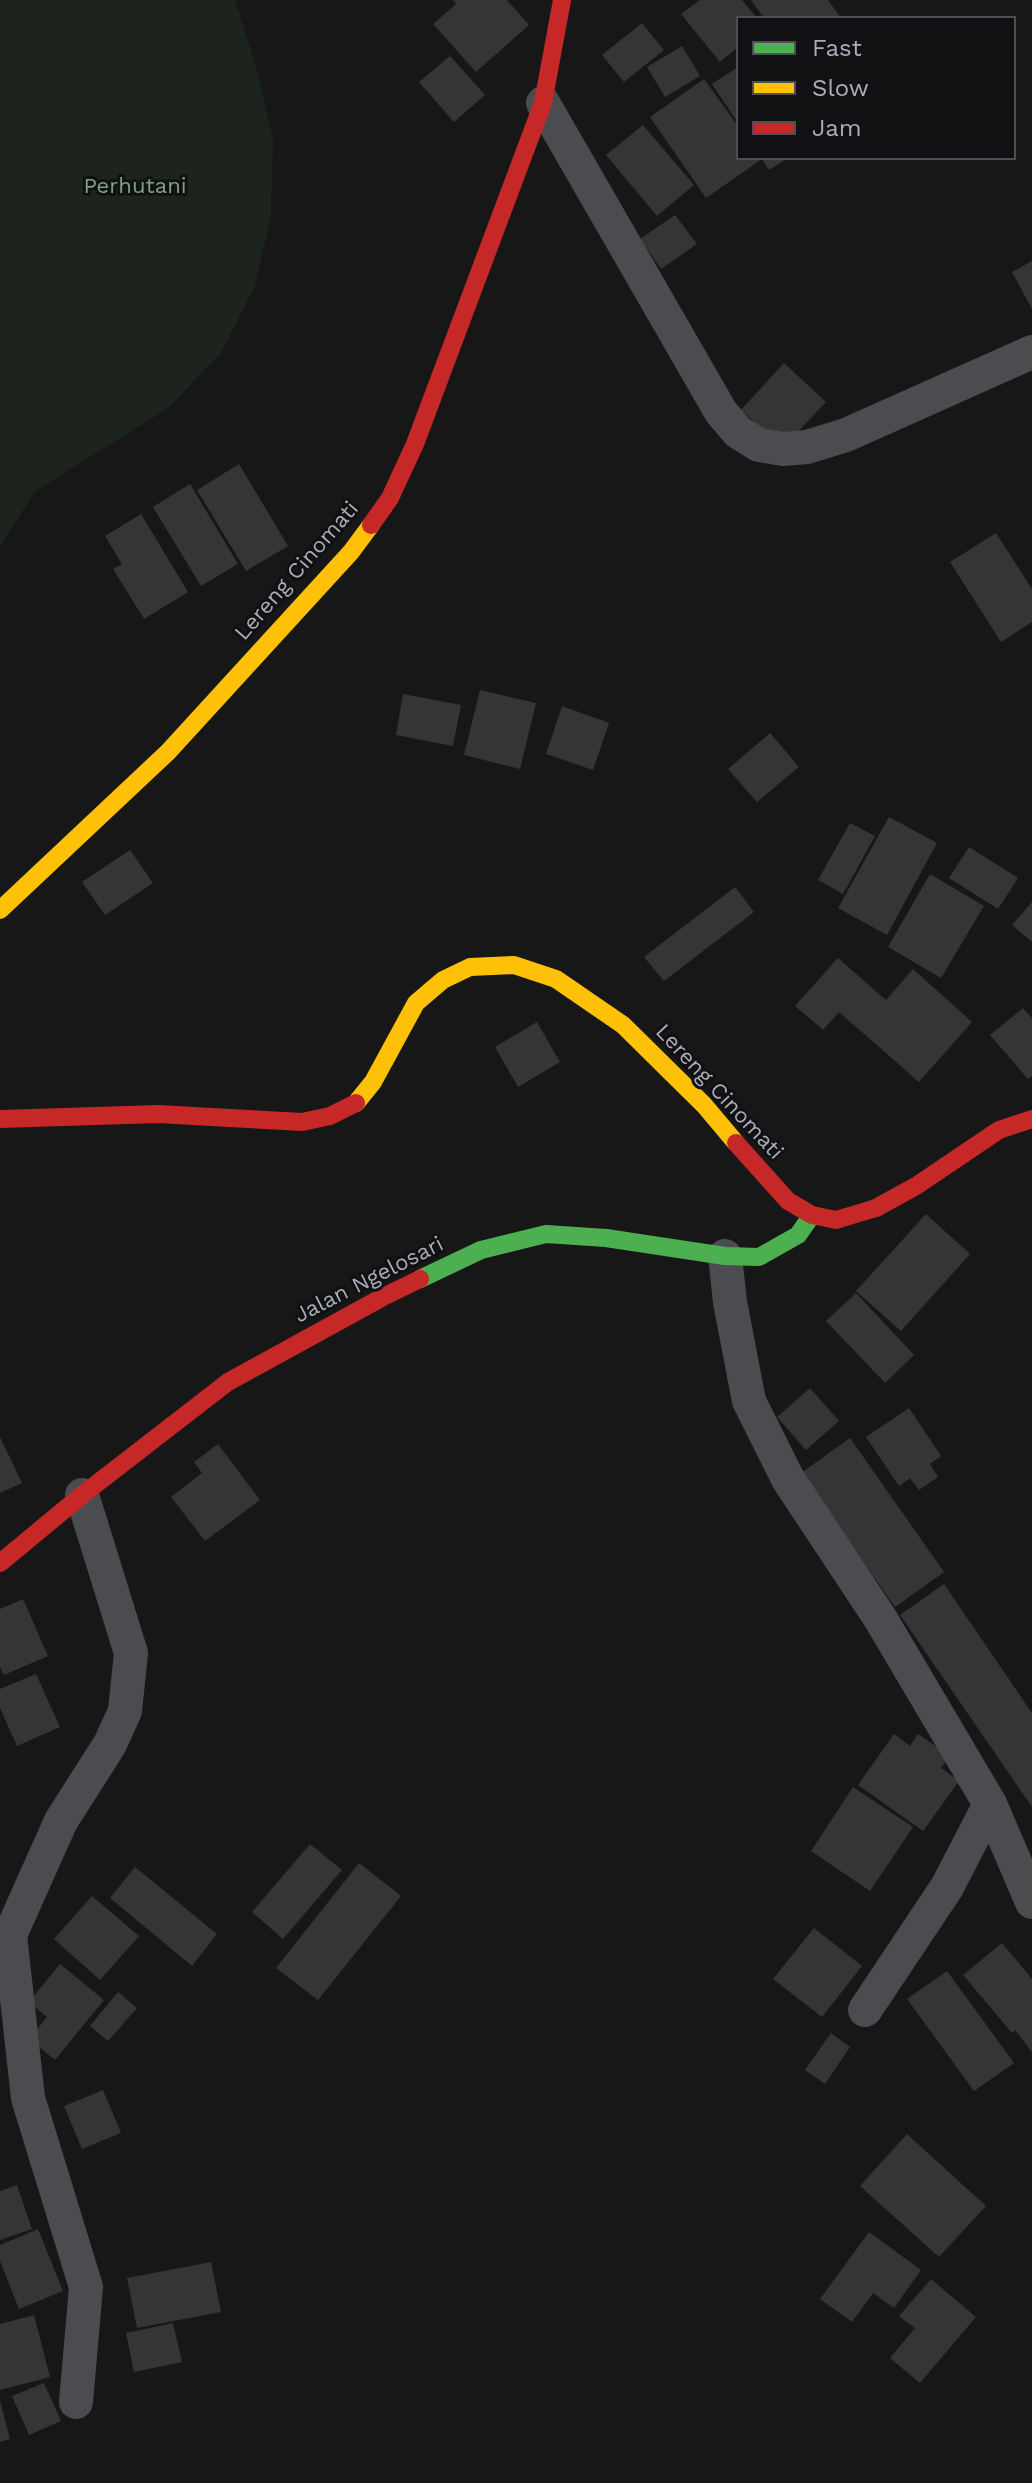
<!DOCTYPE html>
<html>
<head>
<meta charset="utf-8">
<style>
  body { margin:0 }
  #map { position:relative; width:1032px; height:2483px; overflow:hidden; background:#171717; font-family:"Work Sans",sans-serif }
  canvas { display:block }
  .legend { position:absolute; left:736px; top:16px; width:280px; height:144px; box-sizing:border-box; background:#111113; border:2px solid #4d4f55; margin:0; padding:10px 14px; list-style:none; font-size:24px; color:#a8adb8 }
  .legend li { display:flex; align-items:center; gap:16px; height:40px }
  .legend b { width:40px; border:2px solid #4d4f55 }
</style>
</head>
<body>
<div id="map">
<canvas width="1032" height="2483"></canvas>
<ul class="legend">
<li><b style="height:10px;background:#4caf50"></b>Fast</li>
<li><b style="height:10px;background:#ffc107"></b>Slow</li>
<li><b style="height:10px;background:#c62828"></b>Jam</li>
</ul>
</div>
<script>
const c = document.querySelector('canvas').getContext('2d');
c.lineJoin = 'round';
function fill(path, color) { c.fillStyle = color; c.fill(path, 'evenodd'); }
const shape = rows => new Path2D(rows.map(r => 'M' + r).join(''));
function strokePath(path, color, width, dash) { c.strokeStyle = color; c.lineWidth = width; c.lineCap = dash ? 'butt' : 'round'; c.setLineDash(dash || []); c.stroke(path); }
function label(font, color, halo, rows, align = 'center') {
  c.font = font + ' "Work Sans",sans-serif'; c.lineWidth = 6; c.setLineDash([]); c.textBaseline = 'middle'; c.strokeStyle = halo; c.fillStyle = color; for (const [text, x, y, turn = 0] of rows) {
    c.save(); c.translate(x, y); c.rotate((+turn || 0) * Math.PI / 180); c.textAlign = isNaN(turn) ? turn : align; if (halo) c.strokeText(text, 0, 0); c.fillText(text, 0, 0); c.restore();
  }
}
fill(shape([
  [0,0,235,0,257,70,273,140,271,217,254,288,221,353,167,409,35,491,0,546]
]), '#1d241e');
fill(shape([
  [453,0,507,0,529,25,476,72,433,24,456,4],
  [700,0,742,0,757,18,738,18,738,47,720,62,681,14],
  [751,0,828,0,841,18,764,18],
  [642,23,664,50,624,82,602,55],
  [682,46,700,76,665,97,647,67],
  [450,56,485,95,454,122,419,82],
  [738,67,738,123,712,84],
  [704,79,738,126,738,158,788,158,769,170,762,159,706,198,650,117],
  [643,125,694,185,657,216,606,155],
  [675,215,697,244,661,269,640,239],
  [1032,261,1032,309,1012,272],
  [784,363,826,402,783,448,741,410],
  [239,464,288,546,246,571,197,490],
  [190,484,238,564,201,586,153,507],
  [141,514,188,592,144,619,113,569,122,564,105,536],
  [996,533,1032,589,1032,622,1001,642,950,562],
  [480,690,536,703,520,769,464,755],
  [403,694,461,705,453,746,396,735],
  [562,706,609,723,593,770,546,754],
  [770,733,799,767,757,802,728,769],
  [889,817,937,843,887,935,838,908],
  [850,823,875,836,843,894,818,880],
  [969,847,1018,878,998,909,949,878],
  [130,850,153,883,105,915,82,882],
  [930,874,984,906,941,978,888,947],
  [735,887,754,912,664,981,644,957],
  [1032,902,1032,942,1012,925],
  [838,958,886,1000,913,969,972,1022,919,1082,839,1012,823,1030,795,1006],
  [1023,1008,1032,1018,1032,1076,1028,1079,990,1035],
  [537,1022,560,1062,518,1087,495,1047],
  [926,1214,970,1254,901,1331,856,1291],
  [856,1293,914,1355,885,1383,826,1321],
  [810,1388,839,1421,806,1450,777,1417],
  [909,1408,941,1456,930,1464,938,1477,919,1490,910,1478,899,1486,866,1437],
  [0,1437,22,1483,0,1493],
  [850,1438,944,1572,895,1607,801,1473],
  [218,1444,260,1500,205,1541,171,1497,202,1473,194,1462],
  [944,1584,1032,1713,1032,1807,900,1615],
  [23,1599,48,1656,4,1675,0,1667,0,1609],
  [36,1674,60,1727,17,1746,0,1708,0,1689],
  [894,1734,910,1746,918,1734,950,1756,941,1768,959,1781,923,1831,858,1785],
  [853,1787,913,1827,870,1891,811,1851],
  [310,1844,342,1870,283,1939,252,1912],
  [359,1863,401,1896,318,2000,276,1968],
  [135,1867,217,1934,192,1966,110,1898],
  [92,1896,139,1936,100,1980,54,1939],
  [814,1928,862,1966,822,2017,773,1979],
  [1002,1943,1032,1979,1032,2052,1015,2030,1012,2033,963,1975],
  [60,1964,104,2000,55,2060,29,2039,47,2017,29,2002],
  [947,1971,1014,2063,974,2091,907,1999],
  [118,1992,137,2008,108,2041,90,2026],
  [831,2033,850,2047,825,2084,805,2070],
  [103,2090,121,2133,82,2149,64,2106],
  [907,2134,986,2206,939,2257,860,2186],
  [17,2185,32,2229,0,2240,0,2191],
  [38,2229,63,2291,19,2309,0,2261,0,2245],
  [869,2232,921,2270,894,2308,873,2293,852,2322,820,2299],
  [211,2262,221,2312,137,2328,127,2278],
  [931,2279,976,2317,920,2383,890,2358,915,2328,899,2316],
  [34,2315,50,2377,0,2390,0,2324],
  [173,2323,182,2362,134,2372,126,2333],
  [44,2383,61,2421,29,2435,12,2396],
  [0,2401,10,2439,0,2442]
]), '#353536');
strokePath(shape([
  [543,103,721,412,738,432,759,445,783,449,807,447,846,435,1032,352],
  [725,1256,730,1302,749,1401,788,1479,880,1618,990,1804,1032,1902],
  [10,1935,28,2098,86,2287,76,2402],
  [0,1944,10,1935,61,1821,110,1744,125,1711,131,1653,82,1495],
  [865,2010,947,1887,990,1804]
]), '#4b4c50', 34);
strokePath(shape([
  [420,1279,481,1250,546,1234,606,1238,725,1256,759,1257,798,1235,812,1215]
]), '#4caf50', 18);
strokePath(shape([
  [0,910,168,752,351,552,371,525],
  [356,1103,373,1082,416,1003,443,980,470,967,514,965,556,979,623,1025,704,1105,736,1143]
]), '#ffc107', 18);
strokePath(shape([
  [371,525,390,498,415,444,543,103,562,0],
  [0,1119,158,1114,302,1122,330,1116,356,1103],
  [736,1143,788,1201,812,1215,836,1220,876,1208,916,1186,999,1130,1032,1119],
  [0,1563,82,1495,228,1382,383,1297,420,1279]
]), '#c62828', 18);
label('22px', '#7fa381', '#111113', [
  ["Perhutani",135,187]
]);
label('22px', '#a8adb8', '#111113', [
  ["Lereng Cinomati",297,571,-49],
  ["Lereng Cinomati",719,1092,47],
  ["Jalan Ngelosari",369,1280,-27]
]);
</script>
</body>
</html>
